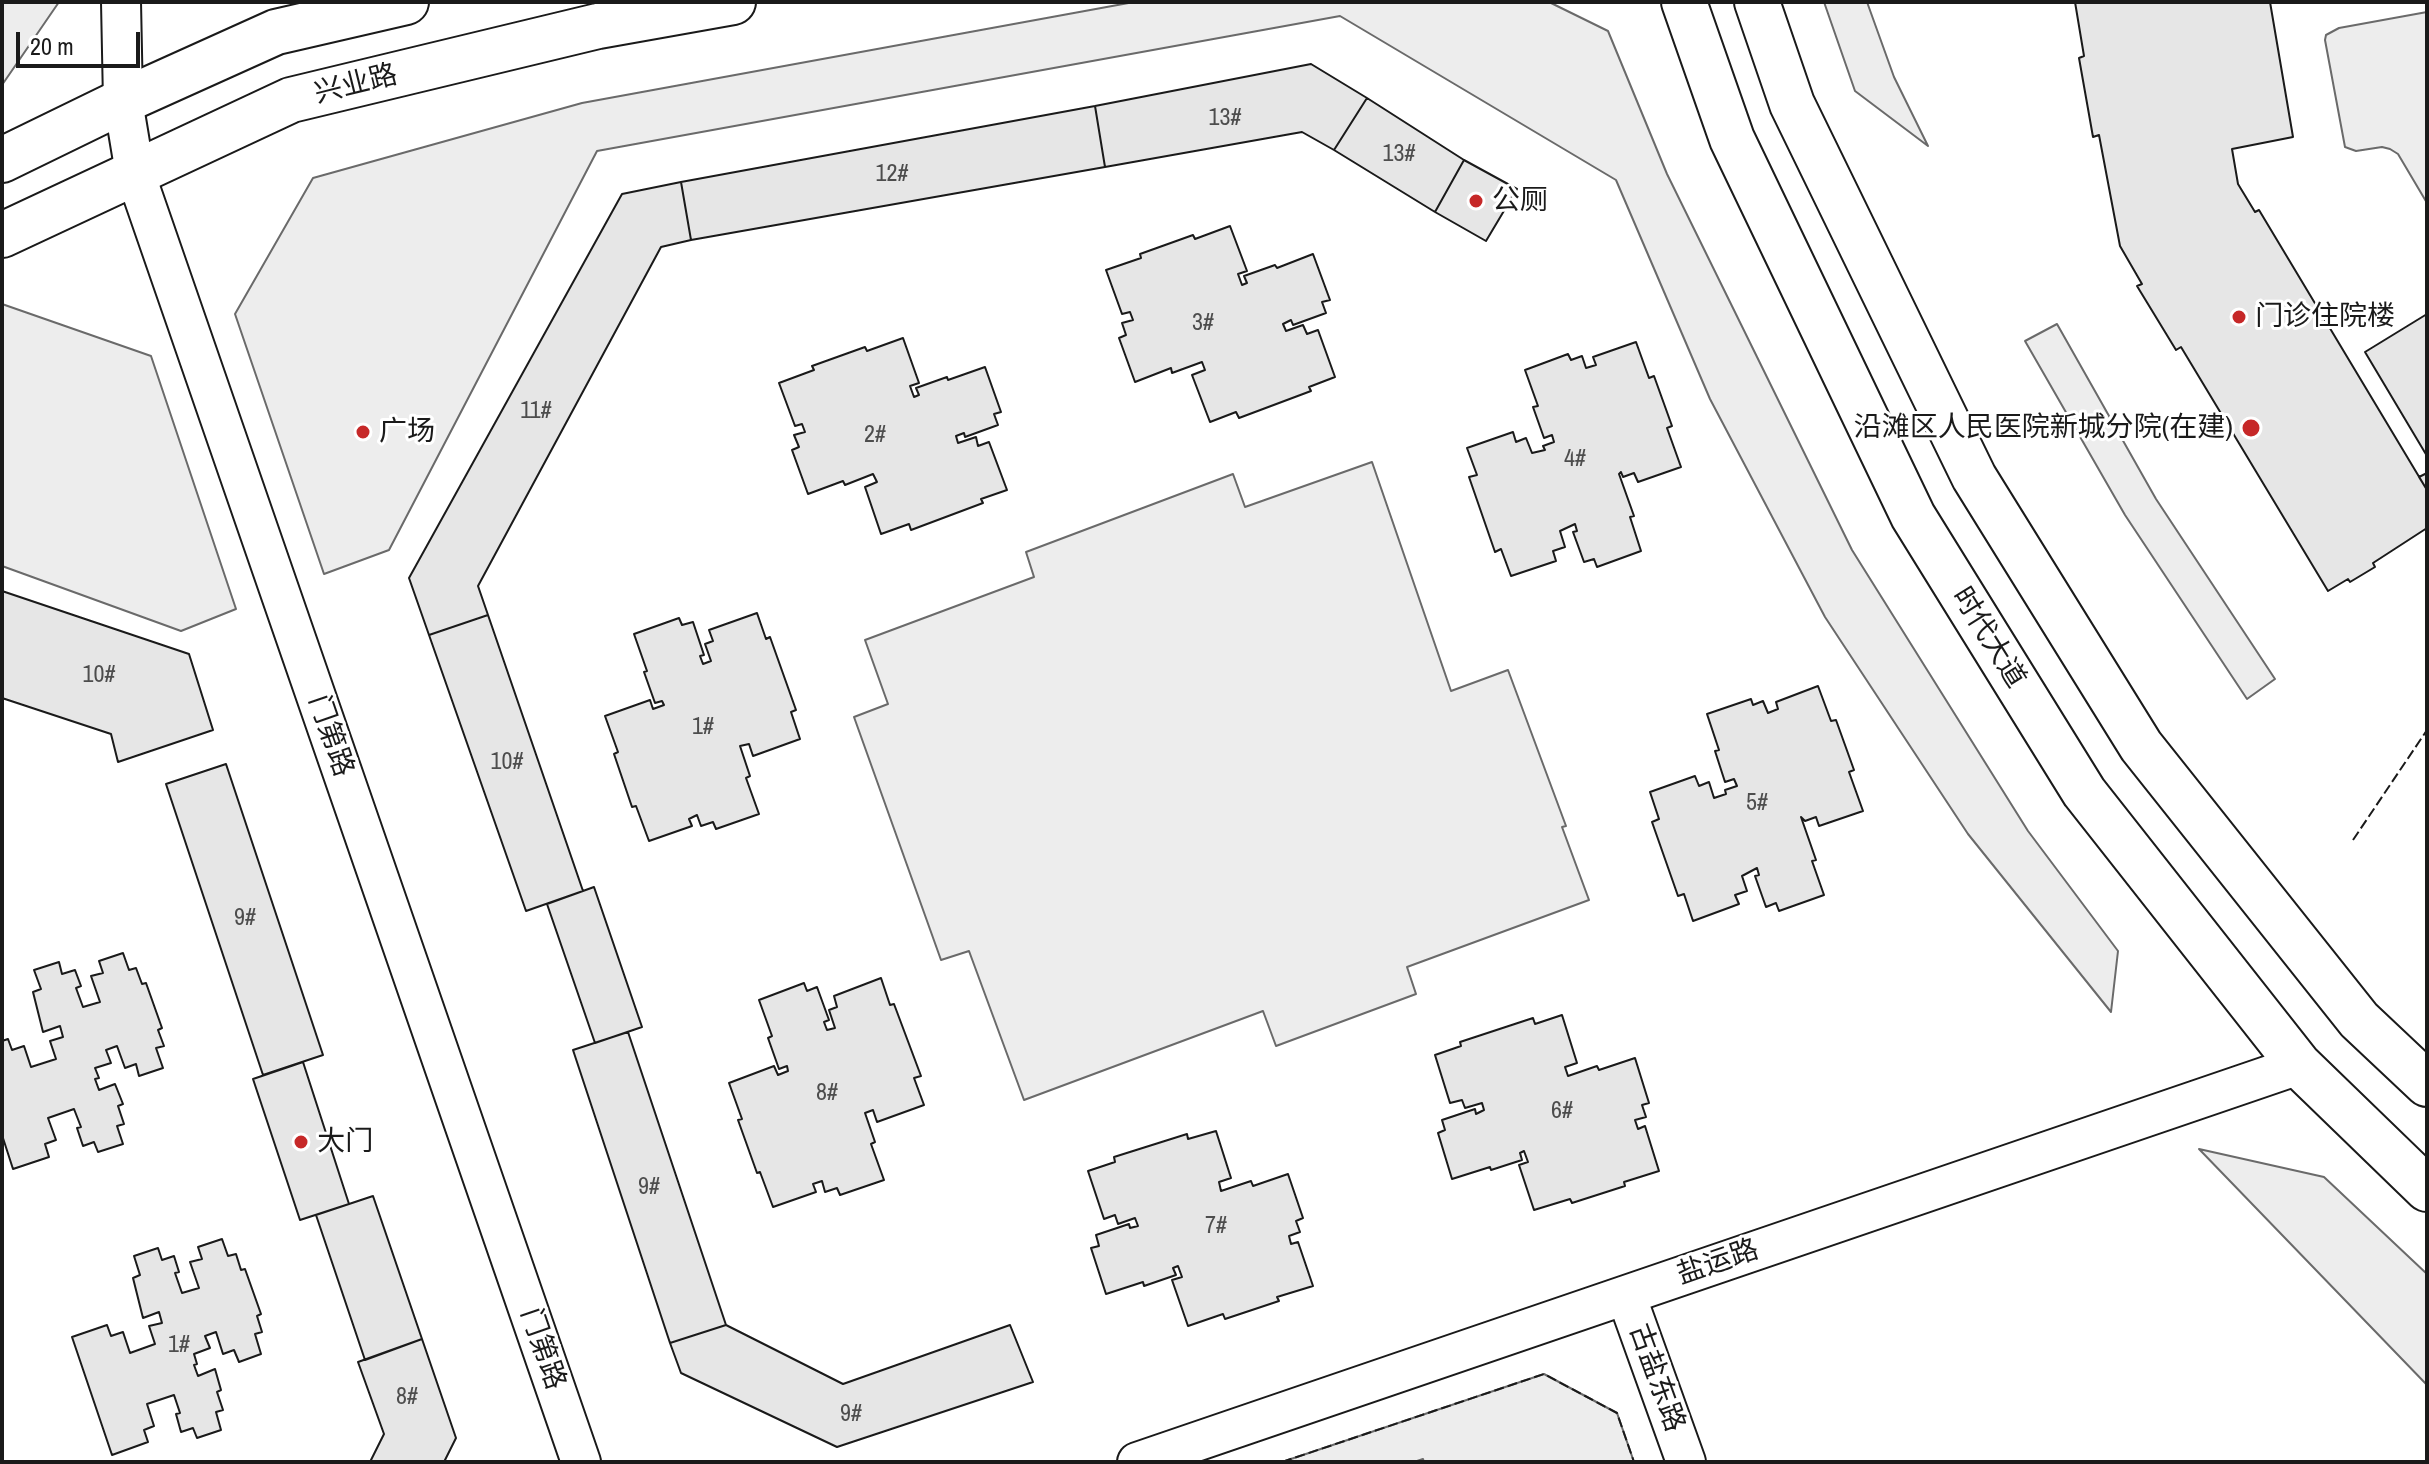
<!DOCTYPE html>
<html>
<head>
<meta charset="utf-8">
<style>
  body { margin:0 }
  #map { position:relative; width:2429px; height:1464px; overflow:hidden; background:#fff; font-family:"Archivo Narrow",sans-serif }
  canvas { display:block }
  .frame { position:absolute; inset:0; border:4px solid #1a1a1a; pointer-events:none }
  .scale { position:absolute; left:16px; top:32px; width:124px; height:36px; box-sizing:border-box; border:4px solid #1a1a1a; border-top:0; padding-left:10px; font-size:24px; line-height:28px; white-space:nowrap; color:#1a1a1a; -webkit-text-stroke:6px #fff; paint-order:stroke }
</style>
</head>
<body>
<div id="map">
<canvas width="2429" height="1464"></canvas>
<div class="frame"></div>
<div class="scale">20 m</div>
</div>
<script>
const c = document.querySelector('canvas').getContext('2d');
c.lineJoin = 'round';
function fill(path, color) { c.fillStyle = color; c.fill(path, 'evenodd'); }
const shape = rows => new Path2D(rows.map(r => 'M' + r).join(''));
function strokePath(path, color, width, dash) { c.strokeStyle = color; c.lineWidth = width; c.lineCap = dash ? 'butt' : 'round'; c.setLineDash(dash || []); c.stroke(path); }
function label(font, color, halo, rows, align = 'center') {
  c.font = font + ' "Archivo Narrow","Noto Sans SC",sans-serif'; c.lineWidth = 6; c.setLineDash([]); c.textBaseline = 'middle'; c.strokeStyle = halo; c.fillStyle = color; for (const [text, x, y, turn = 0] of rows) {
    c.save(); c.translate(x, y); c.rotate((+turn || 0) * Math.PI / 180); c.textAlign = isNaN(turn) ? turn : align; if (halo) c.strokeText(text, 0, 0); c.fillText(text, 0, 0); c.restore();
  }
}
const built = shape([
  [2,2,59,2,2,85,2,2],
  [1134,2,1549,2,1608,31,1667,174,1852,550,2028,831,2118,951,2111,1012,1968,834,1825,617,1710,399,1616,180,1340,16,597,151,389,550,324,574,235,314,313,178,582,103,1134,2],
  [1824,2,1867,2,1894,77,1928,146,1855,91,1824,2],
  [2427,12,2427,203,2398,154,2390,149,2382,147,2356,151,2345,147,2325,40,2326,35,2339,28,2427,12],
  [2,304,151,356,236,609,181,631,2,566,2,304],
  [2057,324,2156,499,2275,679,2247,699,2125,515,2025,341,2057,324],
  [1372,462,1451,691,1508,670,1566,826,1562,827,1589,900,1407,967,1416,994,1276,1046,1263,1011,1024,1100,969,951,941,960,854,717,888,704,865,640,1034,577,1026,552,1233,474,1245,507,1372,462],
  [2199,1149,2324,1177,2427,1274,2427,1385,2199,1149],
  [1544,1374,1617,1413,1634,1462,1424,1462,1423,1459,1414,1462,1282,1462,1544,1374]
]);
fill(built, '#ededed');
strokePath(built, '#6a6a6a', 2);
const building = shape([
  [2075,2,2270,2,2293,137,2232,149,2238,184,2255,212,2259,210,2427,490,2427,528,2373,563,2375,567,2350,582,2348,579,2328,591,2181,347,2176,350,2137,286,2142,284,2120,246,2099,135,2093,137,2079,58,2084,56,2075,2],
  [1311,64,1367,98,1334,150,1302,132,1105,167,1095,106,1311,64],
  [1367,98,1464,160,1435,212,1334,150,1367,98],
  [1095,106,1105,167,691,240,681,182,1095,106],
  [1464,160,1517,189,1486,241,1435,212,1464,160],
  [681,182,691,240,661,247,478,586,488,615,429,635,409,578,622,194,681,182],
  [1230,226,1247,271,1238,274,1242,285,1247,283,1244,276,1275,265,1277,268,1313,254,1330,300,1322,302,1326,313,1293,325,1291,320,1283,324,1286,331,1303,325,1307,334,1318,330,1335,377,1309,387,1311,391,1239,418,1236,412,1210,422,1192,375,1205,370,1202,362,1172,373,1171,368,1135,382,1119,338,1126,335,1122,323,1133,320,1130,312,1122,314,1106,270,1141,258,1140,254,1193,235,1195,239,1230,226],
  [2427,314,2427,456,2365,352,2427,314],
  [903,338,919,383,910,386,914,397,919,395,916,388,947,377,948,380,985,367,1001,412,994,414,998,425,965,437,964,433,956,436,958,443,976,437,978,446,989,442,1007,490,981,499,983,503,911,530,909,524,881,534,865,487,877,482,873,474,845,485,843,481,808,494,792,450,799,447,794,435,805,432,802,424,795,426,779,383,814,370,812,366,865,347,867,351,903,338],
  [1636,342,1649,378,1654,376,1672,426,1667,428,1681,467,1638,482,1634,473,1623,477,1621,472,1619,474,1634,516,1630,517,1641,551,1597,567,1594,559,1584,562,1573,532,1577,531,1575,524,1560,531,1565,547,1553,551,1556,561,1511,576,1501,549,1495,552,1469,477,1477,475,1467,448,1513,432,1516,442,1526,438,1532,453,1545,450,1543,446,1554,442,1552,435,1544,438,1533,407,1538,406,1525,370,1568,354,1571,360,1582,356,1586,368,1596,365,1593,357,1636,342],
  [2427,473,2427,490,2419,477,2427,473],
  [2,591,189,654,213,730,118,762,111,734,2,698,2,591],
  [757,613,766,639,770,637,796,710,791,712,800,739,753,756,749,744,740,746,750,776,746,778,759,814,716,829,713,822,701,826,697,815,689,819,692,826,649,841,636,806,632,807,614,754,618,752,605,716,650,700,653,709,664,705,662,701,655,703,644,672,647,671,634,634,679,618,682,625,693,622,704,655,700,656,703,664,711,661,705,644,713,641,709,630,757,613],
  [488,615,583,891,526,911,429,635,488,615],
  [1818,686,1831,721,1836,720,1854,770,1849,772,1863,811,1819,826,1816,817,1805,821,1801,817,1816,860,1812,861,1824,895,1779,911,1776,903,1766,907,1755,876,1759,875,1757,868,1742,876,1747,891,1735,895,1739,904,1693,921,1684,894,1678,896,1652,822,1659,819,1650,792,1695,776,1699,786,1709,782,1714,798,1726,794,1725,790,1737,786,1734,779,1725,782,1715,751,1719,750,1707,714,1751,699,1753,705,1763,701,1768,713,1778,709,1776,702,1818,686],
  [226,764,323,1055,263,1075,166,784,226,764],
  [594,887,642,1027,595,1043,547,904,594,887],
  [123,953,129,970,136,968,142,984,146,983,162,1028,158,1030,164,1046,156,1048,163,1068,139,1076,136,1064,125,1068,117,1046,106,1050,111,1063,95,1068,99,1078,95,1079,99,1090,115,1084,123,1104,118,1106,124,1124,117,1126,123,1144,98,1152,94,1142,83,1146,77,1128,81,1127,74,1109,48,1118,56,1140,45,1144,49,1157,13,1169,2,1135,2,1041,8,1039,12,1050,24,1046,31,1067,56,1059,50,1041,63,1037,60,1026,43,1032,33,992,41,989,34,970,59,962,62,974,75,970,81,986,76,988,83,1007,100,1002,91,976,103,973,99,961,123,953],
  [881,978,890,1005,894,1004,921,1076,914,1078,924,1105,877,1122,873,1110,865,1113,875,1142,871,1144,884,1180,840,1195,837,1188,825,1192,822,1181,813,1184,816,1192,773,1207,760,1172,757,1173,738,1120,742,1119,729,1083,774,1066,778,1075,788,1071,787,1066,779,1069,768,1038,772,1036,759,1000,804,983,807,991,817,987,829,1020,824,1022,827,1030,835,1028,829,1010,837,1007,834,996,881,978],
  [1562,1015,1577,1063,1565,1067,1568,1076,1597,1066,1599,1070,1635,1058,1649,1103,1642,1105,1646,1117,1635,1120,1638,1129,1645,1126,1659,1171,1624,1182,1625,1186,1572,1203,1570,1199,1534,1210,1519,1165,1528,1162,1524,1151,1520,1153,1522,1160,1491,1170,1490,1167,1452,1179,1438,1133,1445,1130,1442,1120,1475,1109,1476,1114,1484,1110,1482,1103,1465,1108,1462,1100,1450,1103,1435,1055,1461,1046,1460,1042,1533,1018,1535,1024,1562,1015],
  [628,1032,726,1325,670,1343,573,1050,628,1032],
  [303,1062,349,1204,300,1220,253,1079,303,1062],
  [1216,1131,1231,1178,1219,1182,1221,1191,1251,1181,1253,1186,1288,1174,1303,1218,1296,1221,1300,1232,1289,1236,1291,1244,1298,1242,1313,1286,1277,1297,1279,1301,1225,1319,1223,1314,1188,1326,1172,1280,1182,1277,1178,1266,1173,1268,1176,1275,1144,1286,1143,1282,1106,1294,1091,1248,1099,1246,1096,1235,1129,1224,1130,1228,1138,1226,1135,1218,1118,1224,1115,1215,1104,1219,1088,1171,1115,1162,1114,1157,1187,1134,1188,1139,1216,1131],
  [373,1196,422,1339,365,1360,316,1215,373,1196],
  [222,1239,228,1256,236,1254,241,1270,245,1269,261,1314,257,1316,262,1332,255,1334,261,1354,239,1362,234,1350,223,1354,216,1332,205,1336,210,1348,194,1354,197,1364,194,1365,198,1376,215,1369,221,1390,217,1392,223,1410,216,1412,221,1430,197,1438,193,1428,181,1432,176,1414,180,1413,174,1395,147,1404,154,1426,144,1430,148,1442,112,1455,72,1337,107,1325,111,1336,123,1332,130,1353,155,1344,149,1326,162,1323,159,1312,143,1318,133,1278,140,1275,134,1256,158,1248,162,1260,174,1256,179,1272,175,1273,182,1293,199,1288,190,1262,202,1259,198,1247,222,1239],
  [726,1325,843,1384,1010,1325,1033,1382,837,1447,681,1373,670,1343,726,1325],
  [422,1339,456,1438,444,1462,370,1462,384,1434,358,1362,422,1339]
]);
fill(building, '#e6e6e6');
strokePath(building, '#1a1a1a', 2);
const street = shape([
  [121,2,123,101,135,173,581,1462],
  [1626,1295,1686,1462],
  [1137,1462,2299,1065]
]);
const secondary = shape([
  [1684,2,1732,139,1913,516,2084,792,2299,1065,2427,1189],
  [1757,2,1792,104,1974,477,2141,746,2359,1020,2427,1084],
  [2,160,123,101,276,32,406,2],
  [2,235,291,100,598,26,733,2]
]);
strokePath(street, '#1a1a1a', 42);
strokePath(secondary, '#1a1a1a', 48);
strokePath(street, '#fff', 38);
strokePath(secondary, '#fff', 44);
strokePath(shape([
  [2353,840,2427,730],
  [1282,1462,1544,1374,1617,1413,1634,1462]
]), '#1a1a1a', 2, [10, 4]);
for (const [x, y, r, color] of [
  [1476,201,8,"#c62828"],
  [2239,317,8,"#c62828"],
  [2251,428,10,"#c62828"],
  [363,432,8,"#c62828"],
  [301,1142,8,"#c62828"]
]) { const dot = new Path2D(); dot.arc(x, y, r, 0, 2 * Math.PI); c.fillStyle = color; c.fill(dot); strokePath(dot, '#fff', 3); }
label('24px', '#4d4d4d', null, [
  ["13#",1225,119],
  ["13#",1399,155],
  ["12#",892,175],
  ["3#",1203,324],
  ["11#",536,412],
  ["2#",875,436],
  ["4#",1575,460],
  ["10#",99,676],
  ["1#",703,728],
  ["10#",507,763],
  ["5#",1757,804],
  ["9#",245,919],
  ["8#",827,1094],
  ["6#",1562,1112],
  ["9#",649,1188],
  ["7#",1216,1227],
  ["1#",179,1346],
  ["8#",407,1398],
  ["9#",851,1415]
]);
label('28px', '#1a1a1a', '#fff', [
  ["兴业路",356,85,-14],
  ["时代大道",1988,638,58],
  ["门第路",330,736,71],
  ["盐运路",1718,1263,-19],
  ["门第路",542,1349,71],
  ["古盐东路",1656,1378,70]
]);
label('28px', '#1a1a1a', '#fff', [
  ["公厕",1492,201],
  ["门诊住院楼",2255,317],
  ["沿滩区人民医院新城分院(在建)",2233,428,"right"],
  ["广场",379,432],
  ["大门",317,1142]
], 'left');
</script>
</body>
</html>
